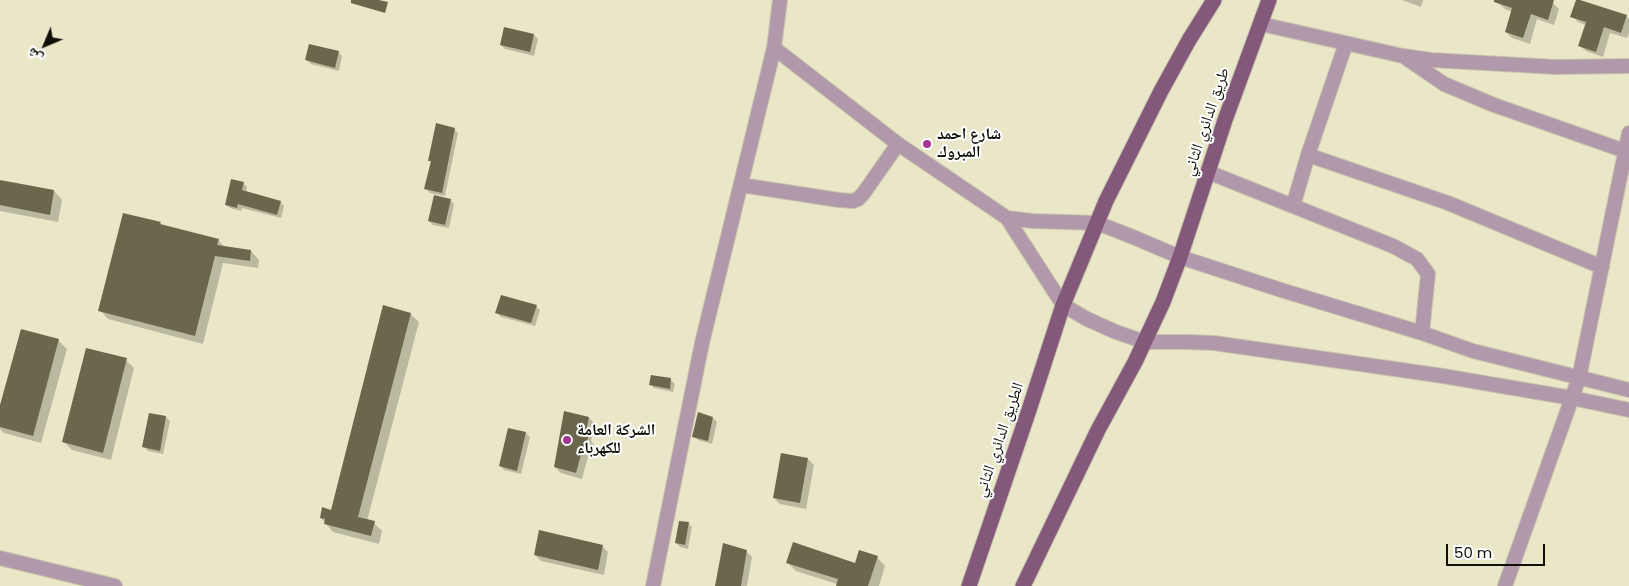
<!DOCTYPE html>
<html>
<head>
<meta charset="utf-8">
<style>
  body { margin:0 }
  #map { position:relative; width:1629px; height:586px; overflow:hidden; background:#eae7c9; font-family:Poppins,"Noto Naskh Arabic",sans-serif }
  canvas { display:block }
  .north { position:absolute; left:20px; top:20px; width:50px; height:50px; -webkit-text-stroke:4px #fff; paint-order:stroke; rotate:225deg; font-size:14px; font-weight:700; line-height:20px; text-align:center; color:#100f05 }
  .north::after { content:''; display:block; margin:auto; width:18px; height:22px; background:#100f05; clip-path:polygon(50% 0,100% 100%,50% 72%,0 100%) }
  .scale { position:absolute; left:1446px; top:544px; width:99px; height:22px; box-sizing:border-box; border:2px solid #100f05; border-top:0; padding-left:6px; font-size:15px; line-height:18px; white-space:nowrap; color:#100f05; -webkit-text-stroke:4px #fff; paint-order:stroke }
</style>
</head>
<body>
<div id="map">
<canvas width="1629" height="586"></canvas>
<div class="north">ش</div>
<div class="scale">50 m</div>
</div>
<script>
const c = document.querySelector('canvas').getContext('2d');
c.lineJoin = 'round';
function fill(path, color) { c.fillStyle = color; c.fill(path, 'evenodd'); }
const shape = rows => new Path2D(rows.map(r => 'M' + r).join(''));
function strokePath(path, color, width, dash) { c.strokeStyle = color; c.lineWidth = width; c.lineCap = dash ? 'butt' : 'round'; c.setLineDash(dash || []); c.stroke(path); }
function label(font, color, halo, rows, align = 'center') {
  c.font = font + ' Poppins,"Noto Naskh Arabic",sans-serif'; c.lineWidth = 4; c.setLineDash([]); c.textBaseline = 'middle'; c.strokeStyle = halo; c.fillStyle = color; for (const [text, x, y, turn = 0] of rows) {
    c.save(); c.translate(x, y); c.rotate((+turn || 0) * Math.PI / 180); c.textAlign = isNaN(turn) ? turn : align; if (halo) c.strokeText(text, 0, 0); c.fillText(text, 0, 0); c.restore();
  }
}
fill(shape([
  [1402,0,1423,0,1421,7],
  [1499,0,1544,0,1553,3,1559,9,1554,25,1537,19,1530,44,1512,38,1506,32,1513,12,1505,9,1498,3],
  [1572,16,1626,16,1629,19,1629,33,1627,38,1610,33,1603,57,1586,51,1579,45,1586,25,1578,22],
  [504,29,534,35,538,39,534,56,505,49,501,45],
  [338,52,342,56,339,71,311,64,307,60],
  [454,129,458,133,445,196,430,193,426,189,432,163,429,160],
  [0,181,54,191,62,200,58,222,0,211],
  [243,183,247,187,246,193,280,202,284,206,281,218,242,208,241,211,230,208,226,204],
  [450,200,454,204,449,228,433,225,429,221],
  [160,223,163,226,218,240,226,248,251,251,259,260,258,268,223,263,203,344,108,319,100,310],
  [536,306,540,310,535,326,501,317,497,313],
  [410,314,419,322,367,521,374,523,382,531,379,544,333,532,321,518,332,511],
  [58,340,67,349,41,443,4,433,0,429,0,410],
  [126,360,134,368,111,460,72,450,64,442],
  [671,380,675,384,673,392,654,388,650,384],
  [166,417,170,421,163,454,148,451,144,447],
  [589,418,595,424,591,441,594,444,592,453,589,453,582,479,561,473,555,467],
  [713,418,717,422,712,444,698,440,694,436],
  [509,429,526,433,530,437,521,474,504,470,500,466],
  [808,459,814,465,806,509,780,504,774,498],
  [688,523,692,527,688,549,680,547,676,543],
  [602,546,608,552,604,575,541,561,535,555],
  [746,551,752,557,747,586,716,586],
  [877,557,885,566,879,586,843,586,796,571,788,563,856,564]
]), '#0003');
fill(shape([
  [351,0,379,0,388,2,385,13,351,3],
  [1494,0,1554,0,1548,20,1531,14,1523,38,1505,32,1512,8,1494,2],
  [1576,0,1580,0,1627,15,1621,33,1604,27,1596,52,1578,46,1586,22,1570,17],
  [504,27,534,34,530,52,500,45],
  [309,44,339,51,335,68,305,60],
  [436,123,455,128,442,193,424,189,431,161,428,161],
  [231,179,244,182,242,190,281,201,277,215,238,204,237,208,225,205],
  [0,180,54,190,50,215,0,205],
  [434,195,451,199,445,225,428,221],
  [123,213,161,222,160,224,219,239,217,245,251,250,250,261,215,256,195,336,98,311],
  [501,295,537,305,531,323,495,313],
  [383,305,411,313,358,517,375,521,371,536,324,524,325,519,320,518,322,507,331,510],
  [21,329,59,339,33,436,0,427,0,405],
  [86,348,127,358,103,453,62,442],
  [651,375,671,378,670,389,649,385],
  [564,411,589,417,585,436,588,437,586,448,583,447,576,473,554,467],
  [698,412,713,417,708,441,692,437],
  [149,413,166,416,160,451,142,447],
  [508,428,526,432,517,471,499,466],
  [781,453,808,458,800,503,773,498],
  [679,521,689,522,685,545,675,543],
  [539,530,603,545,598,570,534,555],
  [793,542,855,563,859,550,878,556,868,586,836,586,838,579,786,563],
  [723,543,747,550,741,586,715,586]
]), '#6a674c');
const minor = shape([
  [1261,24,1403,56,1431,60,1556,67,1629,66],
  [774,48,898,144,1007,218,1063,305,1087,319,1116,332,1145,342,1187,342,1214,343,1277,352,1443,376,1572,398,1629,410],
  [1406,58,1444,84,1494,105,1625,151],
  [1308,155,1448,203,1602,267],
  [1208,172,1393,246,1417,259,1428,274,1422,333],
  [741,185,839,200,853,201,858,199,863,194,898,144],
  [1293,206,1308,155,1346,43],
  [1007,218,1033,221,1097,223,1133,237,1180,257,1281,290,1422,333,1473,351,1629,390],
  [0,558,115,586],
  [653,586,702,343,774,48,780,0],
  [1505,586,1579,378,1629,133]
]);
const major = shape([
  [969,586,1029,410,1063,305,1106,201,1161,91,1189,40,1214,0],
  [1023,586,1098,430,1135,362,1163,302,1180,257,1225,120,1269,0]
]);
strokePath(minor, '#c7c4aa', 16);
strokePath(major, '#c7c4aa', 17);
strokePath(minor, '#b298ab', 14);
strokePath(major, '#84587a', 15);
for (const [x, y, r, color] of [
  [927,144,5,"#a43491"],
  [567,440,5,"#a43491"]
]) { const dot = new Path2D(); dot.arc(x, y, r, 0, 2 * Math.PI); c.fillStyle = color; c.fill(dot); strokePath(dot, '#fff', 2); }
label('16px', '#100f05', '#fff', [
  ["طريق الدائري الثاني",1207,122,-71],
  ["الطريق الدائري الثاني",1000,440,-71]
]);
label('bold 16px', '#100f05', '#fff', [
  ["شارع احمد",937,135],
  ["المبروك",937,153],
  ["الشركة العامة",577,431],
  ["للكهرباء",577,449]
], 'left');
</script>
</body>
</html>
